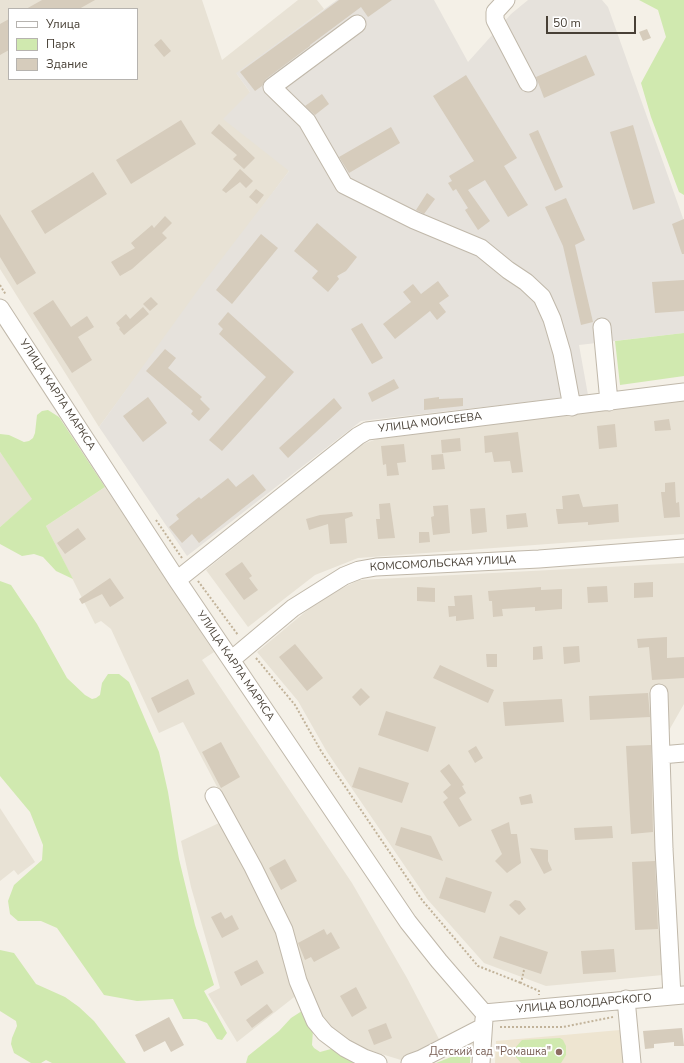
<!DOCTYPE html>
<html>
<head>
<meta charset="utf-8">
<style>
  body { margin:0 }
  #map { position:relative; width:684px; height:1063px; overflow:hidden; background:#f4f0e7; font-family:"Nunito Sans",sans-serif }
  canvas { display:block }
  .legend { position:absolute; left:8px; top:8px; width:130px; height:72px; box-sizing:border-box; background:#fff; border:1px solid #b6b3af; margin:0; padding:5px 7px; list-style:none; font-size:12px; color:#484036 }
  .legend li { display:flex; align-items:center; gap:8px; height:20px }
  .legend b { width:20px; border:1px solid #b6b3af }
  .scale { position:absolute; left:546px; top:16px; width:90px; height:18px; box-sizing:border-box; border:2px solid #484036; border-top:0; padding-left:5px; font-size:12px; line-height:14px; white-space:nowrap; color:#484036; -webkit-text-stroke:3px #fff; paint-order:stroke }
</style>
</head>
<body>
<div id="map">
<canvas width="684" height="1063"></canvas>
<ul class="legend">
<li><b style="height:5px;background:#fff"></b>Улица</li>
<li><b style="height:11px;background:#d0e9af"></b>Парк</li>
<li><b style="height:11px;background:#d6ccbc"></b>Здание</li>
</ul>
<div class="scale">50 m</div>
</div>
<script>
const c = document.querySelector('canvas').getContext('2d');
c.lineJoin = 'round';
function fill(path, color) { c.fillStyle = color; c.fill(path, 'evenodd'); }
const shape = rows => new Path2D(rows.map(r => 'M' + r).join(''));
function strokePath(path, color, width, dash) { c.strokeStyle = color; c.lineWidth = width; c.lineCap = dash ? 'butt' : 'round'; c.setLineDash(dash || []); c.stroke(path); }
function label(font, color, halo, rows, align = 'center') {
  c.font = font + ' "Nunito Sans",sans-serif'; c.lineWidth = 4; c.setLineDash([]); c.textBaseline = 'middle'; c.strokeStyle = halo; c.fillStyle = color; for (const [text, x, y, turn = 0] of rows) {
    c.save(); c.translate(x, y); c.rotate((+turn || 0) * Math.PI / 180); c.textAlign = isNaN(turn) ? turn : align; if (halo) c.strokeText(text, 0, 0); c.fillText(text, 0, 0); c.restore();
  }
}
fill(shape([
  [0,0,202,0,222,60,298,0,317,0,324,9,237,74,250,92,289,171,99,427,0,269],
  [9,9,137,9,137,79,9,79],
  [684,399,684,534,358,558,315,575,248,627,206,570,360,445,377,439],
  [0,452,33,499,0,527],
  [105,487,214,652,202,660,352,883,407,978,439,1039,401,1060,355,1046,327,1028,235,821,183,722,159,733,111,629,101,621,95,624,46,526],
  [684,563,684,704,655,755,663,975,546,986,484,963,428,900,327,752,298,701,257,652,322,598,359,580],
  [0,808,35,862,18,875,14,870,0,881],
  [219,823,255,886,279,933,298,994,237,1042,208,994,220,988,191,887,181,841]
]), '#e8e2d5');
fill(shape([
  [337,0,434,0,468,62,511,14,528,0,602,0,608,7,684,221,684,333,579,345,588,395,361,421,187,556,99,427,203,283,289,171,223,119,250,92,236,73]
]), '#e6e2dc');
fill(shape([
  [620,1030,624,1063,495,1063,496,1041]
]), '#eee5d1');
fill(shape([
  [639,0,684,0,684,195,679,192,651,117,641,83,666,37,658,10],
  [684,333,684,376,620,385,615,341],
  [48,410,59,417,105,487,46,526,73,579,56,571,43,557,34,554,22,556,0,544,0,527,32,499,0,452,0,434,9,435,24,442,29,441,33,438,35,433,37,415,42,411],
  [0,581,11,585,37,624,67,678,85,695,92,699,96,698,100,695,102,683,108,674,119,674,129,682,159,752,168,792,179,859,195,925,214,985,204,991,227,1033,222,1040,217,1039,207,1023,196,1019,183,1019,173,999,137,1001,104,995,57,928,41,921,18,921,10,914,8,901,14,885,42,860,43,845,30,812,0,776],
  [0,950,14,953,36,984,65,997,79,1007,94,1021,126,1063,52,1063,46,1060,41,1063,31,1063,14,1053,11,1044,12,1038,17,1026,16,1021,0,1011],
  [305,1009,313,1030,312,1045,314,1048,320,1052,331,1049,338,1050,359,1063,246,1063,248,1056,279,1031,291,1018],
  [560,1038,563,1040,566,1046,566,1055,561,1063,521,1063,516,1057,516,1047,522,1040],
  [471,1049,470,1063,436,1063]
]), '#d0e9af');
fill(shape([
  [42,0,95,0,79,9,26,9],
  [339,0,392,0,368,17,361,7,310,45,310,46,266,79,262,86,255,91,240,72],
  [9,19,9,50,0,55,0,24],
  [647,29,651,38,643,41,639,32],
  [161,39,171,51,164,57,154,45],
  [586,55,595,75,544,98,536,77],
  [466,75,517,158,504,166,528,205,508,217,485,180,468,190,490,221,478,230,465,210,468,208,456,189,453,191,448,183,452,181,449,176,474,161,433,96],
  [322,94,329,104,315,115,305,106],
  [181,120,196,144,131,184,116,160],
  [219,124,255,158,244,169,233,159,237,155,211,133],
  [633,125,655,203,633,210,610,132],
  [391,127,400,143,349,173,339,157],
  [538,130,563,187,555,191,529,134],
  [240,169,253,181,246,188,240,182,226,193,222,190],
  [93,172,107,194,45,234,31,211],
  [256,189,264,195,257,204,249,197],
  [427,193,435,199,424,214,416,210],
  [566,198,585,240,575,245,593,322,581,325,563,246,545,207],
  [0,214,36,273,17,285,0,257],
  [165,216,172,223,162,233,167,238,132,269,120,276,111,262,135,248,131,243,152,225,154,228],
  [684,219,684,254,682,254,672,224],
  [317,223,357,257,346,271,337,276,339,279,328,292,312,278,318,271,294,251],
  [261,234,278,248,232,304,216,290],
  [684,280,684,311,655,313,652,282],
  [438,281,449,296,439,303,446,312,437,320,430,311,395,339,383,324,411,302,403,292,413,284,421,294],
  [151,297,158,304,150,311,143,304],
  [53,300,71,327,87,316,94,327,78,337,92,360,72,373,33,313],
  [143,307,149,314,124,335,119,329,120,328,116,323,126,314,130,319],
  [228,312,294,372,222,451,209,440,266,377,219,334,223,329,218,324],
  [362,323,383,358,372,364,351,329],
  [165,349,176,358,168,368,202,397,200,399,210,409,199,421,191,414,193,411,146,371],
  [394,379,399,388,372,402,368,393],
  [148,397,167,423,143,442,123,416],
  [439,397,439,399,463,398,463,406,424,410,424,399],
  [334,398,342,408,288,458,279,448],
  [669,419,671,430,655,431,654,421],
  [615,424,617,447,599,449,597,426],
  [518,432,523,472,512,473,510,461,494,462,492,452,485,453,484,436],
  [460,438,461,451,442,453,441,440],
  [404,444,406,462,397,463,399,475,387,476,386,464,383,465,381,446],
  [443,454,445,469,432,470,431,455],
  [253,474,266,490,199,543,192,534,182,543,169,527,179,519,176,515,199,497,201,499,228,478,236,487],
  [675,482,676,503,679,502,680,517,664,518,661,492,665,492,665,483],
  [579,494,583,507,618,504,619,522,588,525,588,522,558,524,556,509,563,509,562,496],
  [390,503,395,538,378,539,376,519,380,519,379,504],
  [448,505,450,533,433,535,431,517,434,516,433,506],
  [485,508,487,532,472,534,470,509],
  [352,512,353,516,345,519,347,543,330,544,328,524,309,530,306,519,320,515],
  [526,513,528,527,507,529,506,515],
  [78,528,86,539,65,554,57,543],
  [419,532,429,532,430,542,419,543],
  [242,562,252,576,249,578,258,590,244,600,225,574],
  [110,578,124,598,110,607,102,594,82,604,79,599],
  [653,582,653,597,634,598,634,583],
  [607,586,608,602,588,603,587,587],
  [417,587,435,588,435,602,417,601],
  [541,587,541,590,562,589,562,609,535,611,535,607,502,609,503,616,493,617,492,601,489,601,488,591],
  [472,595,474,619,456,621,456,616,449,617,448,606,455,606,454,596],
  [667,637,667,658,684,657,684,678,652,680,649,647,638,648,637,639],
  [295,644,323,678,307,691,279,657],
  [542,646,543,659,533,660,533,647],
  [579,646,580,662,564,664,563,647],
  [486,654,497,654,497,667,487,667],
  [440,665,494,690,488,703,433,678],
  [188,679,195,694,158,713,151,698],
  [361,688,370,697,360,706,352,697],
  [648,693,650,717,590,720,589,696],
  [562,699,564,722,505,726,503,702],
  [386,711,436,727,428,752,378,735],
  [221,742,240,777,221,788,202,752],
  [651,745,653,832,631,834,626,746],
  [476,746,483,758,475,763,468,751],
  [449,764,464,785,462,786,466,793,459,798,472,820,459,827,443,802,448,798,443,792,451,785,440,771],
  [359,767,409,783,402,803,352,787],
  [531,794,533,803,521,805,519,797],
  [509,822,511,834,517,834,521,863,507,873,495,861,502,854,491,830],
  [612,826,613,838,575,840,574,828],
  [401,827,431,836,443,861,395,845],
  [530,848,548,850,548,861,552,870,544,874],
  [285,859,297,881,281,890,269,868],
  [655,861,658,929,635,930,632,862],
  [446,877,492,892,485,913,439,898],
  [515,900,520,901,526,909,519,915,509,905],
  [221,912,225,919,232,915,239,929,222,938,211,917],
  [324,929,327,935,331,932,340,948,314,962,311,957,305,960,298,943],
  [500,936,548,952,541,974,493,958],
  [614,949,616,972,583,974,581,951],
  [257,960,264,973,241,986,234,972],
  [356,987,367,1008,352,1017,340,996],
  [267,1004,273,1012,252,1028,246,1020],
  [169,1017,184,1045,171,1052,165,1041,144,1052,135,1035],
  [386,1023,392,1038,374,1045,368,1030],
  [682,1028,684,1046,674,1046,674,1042,654,1044,654,1048,645,1049,643,1031]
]), '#d6ccbc');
const minor = shape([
  [506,0,495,12,495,20,528,83],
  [357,24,272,87,307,121,344,185,414,220,481,248,508,270,526,282,542,297,552,319,562,353,572,407],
  [0,308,177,580,408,922,439,961,484,1013],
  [602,327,609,402],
  [177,580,358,436,367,431,684,392],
  [231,660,293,608,344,576,359,570,376,567,539,559,684,548],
  [659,693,664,849,672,996],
  [661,755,684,753],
  [214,796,253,867,284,930,298,981,315,1021,325,1033,345,1048,364,1058,378,1063],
  [626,999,632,1063],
  [484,1013,684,995],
  [410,1063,421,1059,483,1027],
  [481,1063,484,1019]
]);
strokePath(minor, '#c0b8aa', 19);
strokePath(shape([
  [0,285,6,295],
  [156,520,182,558],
  [198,581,238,635],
  [256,658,295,705,321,751,422,900,478,966,521,983],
  [524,970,521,983,539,991,539,995],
  [500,1027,563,1027,613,1017]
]), '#c2b39a', 2, [2, 2]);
strokePath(minor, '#fff', 17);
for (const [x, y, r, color] of [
  [559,1052,4,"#8d6e63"]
]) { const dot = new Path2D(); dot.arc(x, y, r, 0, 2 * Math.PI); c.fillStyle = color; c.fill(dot); strokePath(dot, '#fff', 1.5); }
label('11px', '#484036', '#fff', [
  ["УЛИЦА КАРЛА МАРКСА",57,395,57],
  ["УЛИЦА МОИСЕЕВА",430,423,-7],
  ["КОМСОМОЛЬСКАЯ УЛИЦА",443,564,-3],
  ["УЛИЦА КАРЛА МАРКСА",235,666,56],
  ["УЛИЦА ВОЛОДАРСКОГО",584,1004,-5]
]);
label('11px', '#785e54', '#fff', [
  ["Детский сад \"Ромашка\"",551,1052]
], 'right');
</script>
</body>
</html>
